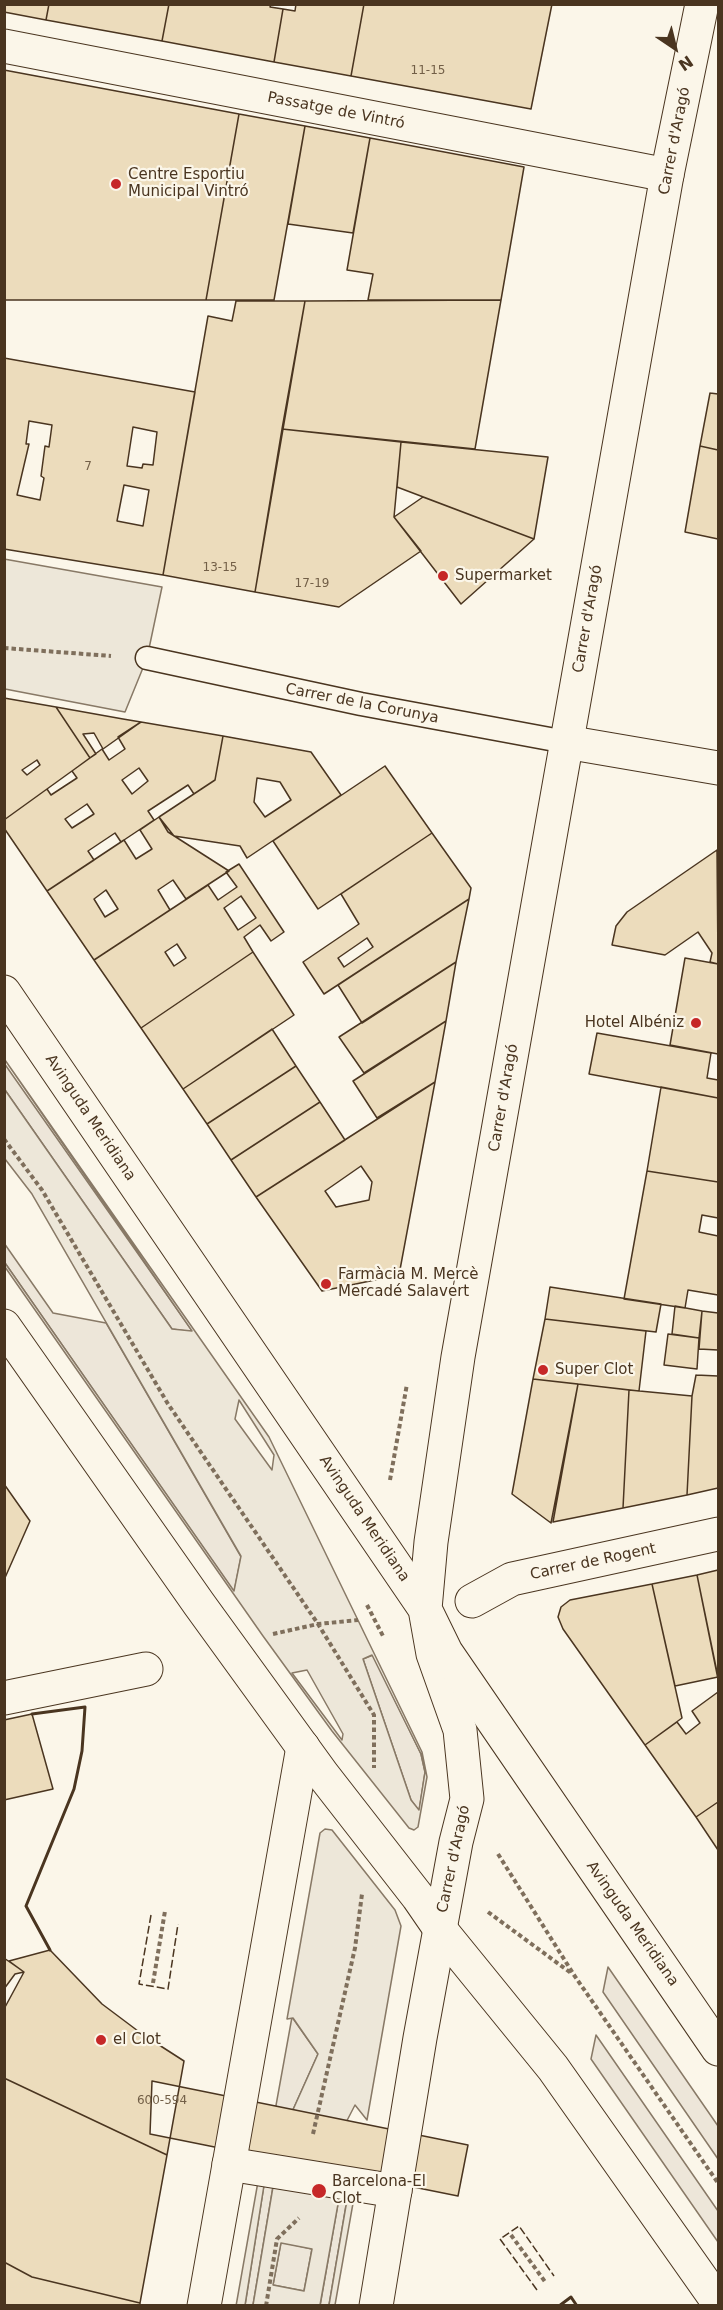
<!DOCTYPE html>
<html>
<head>
<meta charset="utf-8">
<style>
  body { margin:0 }
  #map { position:relative; width:723px; height:2310px; overflow:hidden; background:#fbf6e9; font-family:"DejaVu Sans",sans-serif }
  canvas { display:block }
  .frame { position:absolute; inset:0; border:6px solid #4a3520; pointer-events:none }
  .north { position:absolute; left:645px; top:18px; width:60px; height:60px; -webkit-text-stroke:4px #fbf6e9; paint-order:stroke; rotate:145deg; font-size:16px; font-weight:700; line-height:24px; text-align:center; color:#4a3520 }
  .north::after { content:''; display:block; margin:auto; width:21px; height:27px; background:#4a3520; clip-path:polygon(50% 0,100% 100%,50% 72%,0 100%) }
</style>
</head>
<body>
<div id="map">
<canvas width="723" height="2310"></canvas>
<div class="frame"></div>
<div class="north">N</div>
</div>
<script>
const c = document.querySelector('canvas').getContext('2d');
c.lineJoin = 'round';
function fill(path, color) { c.fillStyle = color; c.fill(path, 'evenodd'); }
const shape = rows => new Path2D(rows.map(r => 'M' + r).join(''));
function strokePath(path, color, width, dash) { c.strokeStyle = color; c.lineWidth = width; c.lineCap = dash ? 'butt' : 'round'; c.setLineDash(dash || []); c.stroke(path); }
function label(font, color, halo, rows, align = 'center') {
  c.font = font + ' "DejaVu Sans",sans-serif'; c.lineWidth = 4.5; c.setLineDash([]); c.textBaseline = 'middle'; c.strokeStyle = halo; c.fillStyle = color; for (const [text, x, y, turn = 0] of rows) {
    c.save(); c.translate(x, y); c.rotate((+turn || 0) * Math.PI / 180); c.textAlign = isNaN(turn) ? turn : align; if (halo) c.strokeText(text, 0, 0); c.fillText(text, 0, 0); c.restore();
  }
}
const green = shape([
  [4,1063,193,1332,172,1329,5,1090,4,1063],
  [4,1243,53,1313,106,1323,241,1557,234,1592,5,1263,4,1243],
  [373,1655,421,1754,425,1772,419,1811,411,1800,363,1659,373,1655],
  [608,1967,718,2126,718,2159,603,1992,608,1967],
  [292,2017,318,2054,283,2132,271,2133,292,2017],
  [596,2035,718,2211,718,2242,591,2059,596,2035],
  [265,2179,274,2181,253,2305,245,2306,265,2179],
  [340,2192,348,2194,329,2305,320,2306,340,2192],
  [281,2242,312,2249,304,2291,273,2285,281,2242]
]);
fill(green, '#ede6d9');
strokePath(green, '#887966', 1.5);
const parking = shape([
  [4,559,162,587,147,658,125,712,5,689,4,559],
  [5,1060,269,1437,422,1752,427,1777,418,1827,414,1830,409,1828,332,1731,263,1636,5,1267,5,1263,234,1591,241,1556,32,1194,5,1159,5,1090,172,1329,192,1331,5,1060],
  [239,1400,274,1455,272,1470,235,1419,239,1400],
  [372,1655,421,1754,425,1772,419,1810,411,1800,363,1659,372,1655],
  [307,1670,343,1734,342,1740,292,1673,307,1670],
  [325,1829,332,1830,395,1910,401,1926,367,2120,355,2105,338,2138,283,2132,318,2054,293,2018,287,2019,320,1833,325,1829],
  [259,2176,355,2192,335,2305,329,2305,348,2194,340,2193,320,2305,253,2305,274,2181,265,2179,245,2305,236,2306,259,2176],
  [281,2243,312,2249,304,2291,273,2285,281,2243]
]);
fill(parking, '#ede7d9');
strokePath(parking, '#887966', 1.5);
const building = shape([
  [4,4,49,4,46,20,4,12,4,4],
  [49,4,169,4,162,41,46,20,49,4],
  [169,4,271,4,270,7,283,9,274,62,162,41,169,4],
  [296,4,364,4,351,76,274,62,283,9,295,11,296,4],
  [364,4,552,4,531,109,351,76,364,4],
  [4,70,239,114,206,300,4,300,4,70],
  [239,114,305,126,274,300,206,300,239,114],
  [305,126,370,138,353,233,288,224,305,126],
  [370,138,524,167,501,300,368,300,373,274,347,270,370,138],
  [501,300,475,449,282,429,305,301,501,300],
  [236,301,305,301,255,592,163,575,208,316,232,321,236,301],
  [4,358,195,392,163,575,4,549,4,358],
  [29,421,52,425,49,447,45,446,41,476,44,478,40,500,17,495,29,444,26,444,29,421],
  [133,427,157,432,153,465,143,464,142,468,127,466,133,427],
  [124,485,149,490,143,526,117,521,124,485],
  [710,393,718,394,718,450,700,446,710,393],
  [282,429,401,442,394,517,421,551,339,607,255,592,282,429],
  [401,442,548,457,534,539,397,487,401,442],
  [700,446,718,450,718,539,685,532,700,446],
  [423,497,534,539,461,604,394,517,423,497],
  [4,698,56,707,90,758,4,820,4,698],
  [37,760,40,765,27,775,22,770,37,760],
  [56,707,123,719,141,722,103,749,94,733,83,734,96,754,90,758,56,707],
  [141,722,223,736,215,780,194,794,188,785,148,811,154,820,121,842,115,833,88,851,94,860,47,891,4,828,4,820,47,789,51,795,77,778,72,771,102,749,109,760,125,749,118,737,141,722],
  [139,768,148,781,132,794,122,780,139,768],
  [87,804,94,814,72,828,65,819,87,804],
  [223,736,311,752,341,795,247,858,240,846,174,836,159,817,215,780,223,736],
  [257,778,280,782,291,800,265,817,254,802,257,778],
  [385,766,432,833,318,909,273,841,385,766],
  [159,817,168,832,229,871,186,899,173,880,158,890,170,910,94,960,47,891,124,840,136,859,152,849,140,830,159,817],
  [106,890,118,909,105,917,94,899,106,890],
  [432,833,471,888,469,899,324,994,303,962,359,924,341,894,432,833],
  [367,938,373,947,344,967,338,958,367,938],
  [717,850,718,964,710,962,712,953,698,932,665,955,612,945,616,926,627,912,717,850],
  [239,864,284,932,271,941,260,925,244,937,253,952,141,1028,94,960,208,885,218,900,237,887,226,872,239,864],
  [241,896,256,918,238,930,224,908,241,896],
  [177,944,186,958,174,966,165,952,177,944],
  [469,899,456,962,362,1023,338,985,469,899],
  [253,952,294,1015,183,1089,141,1028,253,952],
  [685,958,718,964,718,1054,670,1045,685,958],
  [456,962,446,1021,364,1073,339,1037,456,962],
  [446,1021,435,1082,377,1118,353,1081,446,1021],
  [272,1029,296,1066,207,1124,183,1089,272,1029],
  [597,1033,711,1053,707,1078,718,1080,718,1098,589,1074,597,1033],
  [296,1066,320,1102,231,1160,207,1124,296,1066],
  [435,1082,399,1275,322,1291,256,1197,435,1082],
  [361,1166,372,1182,369,1200,336,1207,325,1191,361,1166],
  [661,1087,718,1098,718,1182,647,1171,661,1087],
  [320,1102,345,1140,256,1197,231,1160,320,1102],
  [647,1171,718,1182,718,1218,702,1215,699,1232,718,1236,718,1295,688,1290,685,1308,624,1299,647,1171],
  [550,1287,661,1304,656,1332,545,1319,550,1287],
  [675,1306,702,1311,699,1338,672,1334,675,1306],
  [702,1311,718,1313,718,1350,699,1349,702,1311],
  [545,1319,646,1331,639,1391,533,1379,545,1319],
  [668,1334,699,1338,697,1369,664,1365,668,1334],
  [696,1375,718,1376,718,1488,687,1495,692,1396,696,1375],
  [533,1379,578,1384,551,1523,512,1494,533,1379],
  [578,1384,629,1390,623,1508,553,1522,578,1384],
  [629,1390,692,1396,687,1495,623,1508,629,1390],
  [4,1484,30,1521,4,1580,4,1484],
  [718,1570,718,1679,697,1575,718,1570],
  [697,1575,718,1677,675,1686,652,1584,697,1575],
  [652,1584,682,1718,645,1745,563,1629,558,1617,561,1607,570,1600,652,1584],
  [718,1692,718,1802,696,1817,645,1745,677,1722,686,1734,700,1723,692,1711,718,1692],
  [32,1714,53,1789,4,1800,4,1720,32,1714],
  [718,1802,718,1850,696,1817,718,1802],
  [50,1950,102,2004,142,2034,184,2061,167,2155,4,2078,4,2009,24,1972,9,1961,50,1950],
  [4,1958,24,1972,15,1974,4,1989,4,1958],
  [4,2078,167,2155,140,2303,32,2277,4,2262,4,2078],
  [152,2081,468,2145,458,2196,150,2134,152,2081],
  [4,2262,32,2277,140,2303,140,2306,4,2306,4,2262]
]);
fill(building, '#ecdcbc');
strokePath(building, '#4a3520', 1.5);
const lane = shape([
  [147,658,361,704,566,742]
]);
const street = shape([
  [4,46,667,175],
  [566,742,718,768],
  [472,1601,512,1579,718,1534],
  [4,1698,146,1669],
  [229,2164,395,2191]
]);
const secondary = shape([
  [4,992,425,1609,433,1654,460,1730,467,1799,456,1842,420,2038,376,2306],
  [204,2306,303,1747]
]);
const primary = shape([
  [702,4,667,175,458,1357,431,1542,425,1609,446,1652,718,2049],
  [4,1326,199,1604,323,1775,418,1897,440,1929,553,2068,718,2302]
]);
strokePath(lane, '#4a3520', 25);
strokePath(street, '#4a3520', 35);
strokePath(secondary, '#4a3520', 35);
strokePath(primary, '#4a3520', 35);
strokePath(shape([
  [4,648,111,656],
  [4,1139,42,1190,168,1404,318,1624,374,1715,374,1768],
  [390,1480,407,1384],
  [367,1605,384,1638],
  [273,1634,318,1624,358,1620],
  [498,1854,574,1975,718,2183],
  [488,1912,571,1973],
  [153,1983,165,1911],
  [313,2134,355,1948,362,1894],
  [511,2235,546,2283],
  [266,2306,277,2239,299,2218]
]), '#7f6f5c', 4, [4.5, 3]);
strokePath(lane, '#fbf6e9', 22);
strokePath(street, '#fbf6e9', 33);
strokePath(secondary, '#fbf6e9', 33);
strokePath(primary, '#fbf6e9', 33);
strokePath(shape([
  [151,1915,139,1984,168,1989,178,1924],
  [537,2290,500,2239,519,2226,554,2276]
]), '#4a3520', 1.5, [8, 3]);
strokePath(shape([
  [32,1714,85,1707,82,1751,74,1789,26,1906,50,1950],
  [559,2306,571,2297,577,2306]
]), '#4a3520', 3);
for (const [x, y, r, color] of [
  [116,184,6,"#c62828"],
  [443,576,6,"#c62828"],
  [696,1023,6,"#c62828"],
  [326,1284,6,"#c62828"],
  [543,1370,6,"#c62828"],
  [101,2040,6,"#c62828"],
  [319,2191,8,"#c62828"]
]) { const dot = new Path2D(); dot.arc(x, y, r, 0, 2 * Math.PI); c.fillStyle = color; c.fill(dot); strokePath(dot, '#fbf6e9', 2); }
label('12px', '#725f47', null, [
  ["11-15",428,71],
  ["7",88,467],
  ["13-15",220,568],
  ["17-19",312,584],
  ["600-594",162,2101]
]);
label('15px', '#4a3520', '#fbf6e9', [
  ["Passatge de Vintró",336,111,11],
  ["Carrer d'Aragó",675,141,-79],
  ["Carrer d'Aragó",588,619,-80],
  ["Carrer de la Corunya",362,704,11],
  ["Carrer d'Aragó",504,1098,-80],
  ["Avinguda Meridiana",90,1118,56],
  ["Avinguda Meridiana",364,1519,56],
  ["Carrer de Rogent",593,1562,-12],
  ["Carrer d'Aragó",454,1859,-78],
  ["Avinguda Meridiana",632,1924,55]
]);
label('15px', '#4a3520', '#fbf6e9', [
  ["Centre Esportiu",128,175],
  ["Municipal Vintró",128,192],
  ["Supermarket",455,576],
  ["Hotel Albéniz",684,1023,"right"],
  ["Farmàcia M. Mercè",338,1275],
  ["Mercadé Salavert",338,1292],
  ["Super Clot",555,1370],
  ["el Clot",113,2040],
  ["Barcelona-El",332,2182],
  ["Clot",332,2199]
], 'left');
</script>
</body>
</html>
